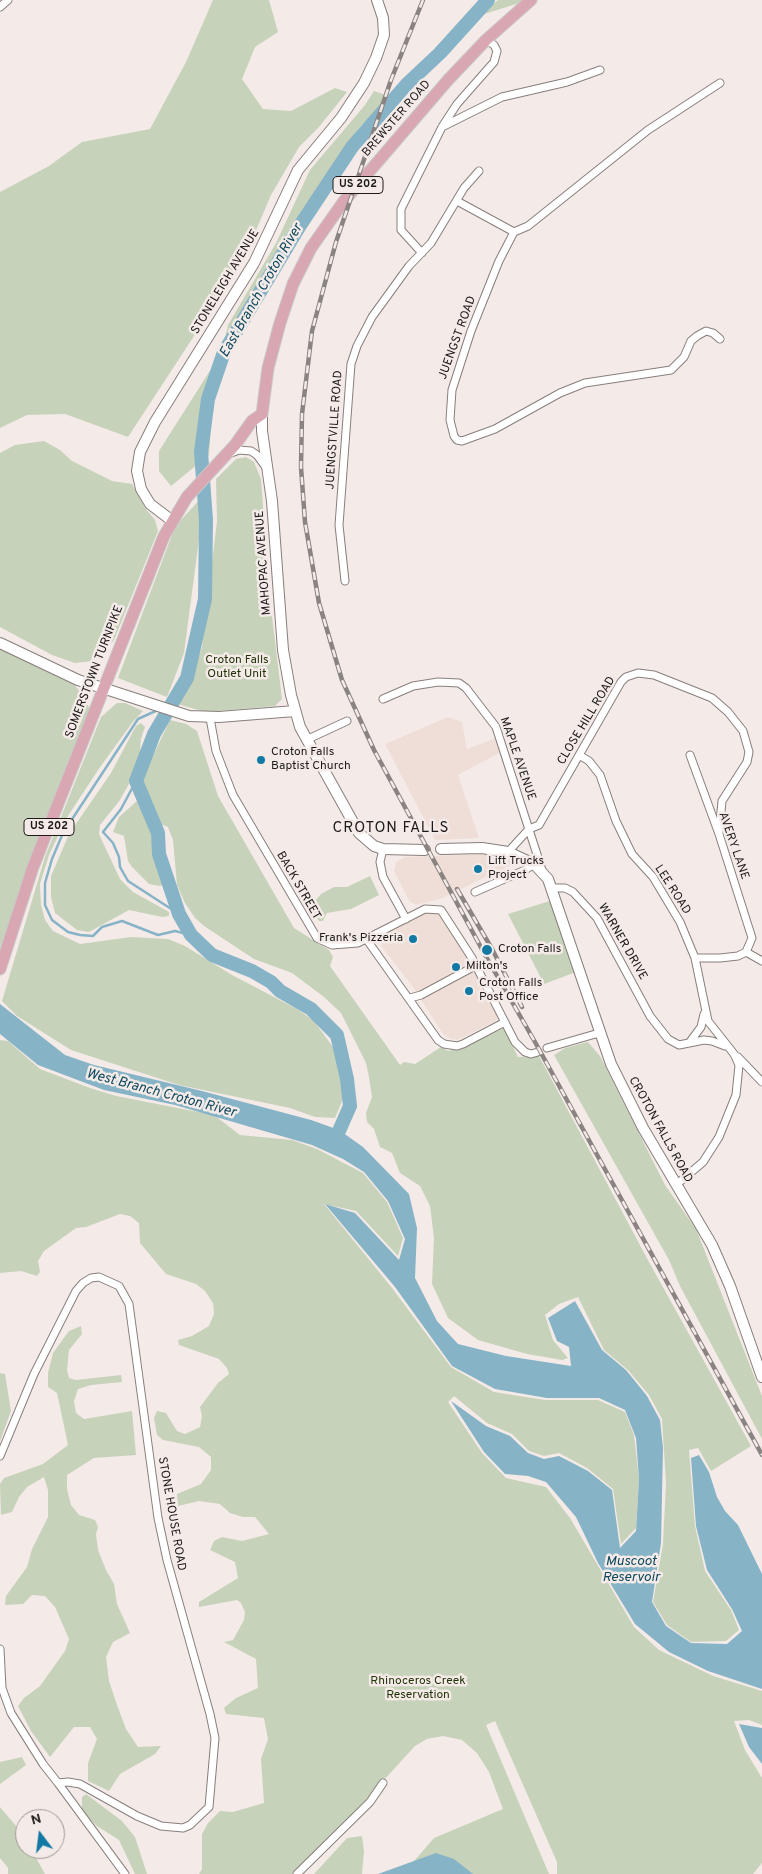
<!DOCTYPE html>
<html>
<head>
<meta charset="utf-8">
<style>
  body { margin:0 }
  #map { position:relative; width:762px; height:1874px; overflow:hidden; background:#f4ebe8; font-family:Overpass,sans-serif }
  canvas { display:block }
  .north { position:absolute; left:15px; top:1809px; width:50px; height:50px; box-sizing:border-box; background:#f4ebe8; border:1px solid #9e9795; border-radius:50%; rotate:345deg; font-size:14px; font-weight:700; line-height:20px; text-align:center; color:#1c1918 }
  .north::after { content:''; display:block; margin:auto; width:18px; height:22px; background:#1279a4; clip-path:polygon(50% 0,100% 100%,50% 72%,0 100%) }
</style>
</head>
<body>
<div id="map">
<canvas width="762" height="1874"></canvas>
<div class="north">N</div>
</div>
<script>
const c = document.querySelector('canvas').getContext('2d');
c.lineJoin = 'round';
function fill(path, color) { c.fillStyle = color; c.fill(path, 'evenodd'); }
const shape = rows => new Path2D(rows.map(r => 'M' + r).join(''));
function strokePath(path, color, width, dash) { c.strokeStyle = color; c.lineWidth = width; c.lineCap = dash ? 'butt' : 'round'; c.setLineDash(dash || []); c.stroke(path); }
function label(font, color, halo, rows, align = 'center') {
  c.font = font + ' Overpass,sans-serif'; c.lineWidth = 5; c.setLineDash([]); c.textBaseline = 'middle'; c.strokeStyle = halo; c.fillStyle = color; for (const [text, x, y, turn = 0] of rows) {
    c.save(); c.translate(x, y); c.rotate((+turn || 0) * Math.PI / 180); c.textAlign = isNaN(turn) ? turn : align; if (halo) c.strokeText(text, 0, 0); c.fillText(text, 0, 0); c.restore();
  }
}
fill(shape([
  [448,717,462,722,467,749,496,738,501,752,458,775,479,838,435,840,385,744],
  [481,854,515,859,517,862,440,899,416,905,410,902,394,871,396,862,405,857],
  [430,909,439,911,468,955,467,959,472,970,475,970,499,1014,497,1020,458,1040,451,1039,443,1034,413,987,381,946,382,936]
]), '#efded7');
fill(shape([
  [213,0,269,0,278,32,255,47,242,79,263,109,291,111,335,88,347,92,319,127,299,147,271,195,243,261,128,437,65,414,27,415,0,428,0,192,49,166,82,142,150,129,186,62],
  [498,0,529,0,481,15],
  [374,91,392,97,359,128,292,228,263,289,233,337,215,373,209,455,171,486,159,471,159,451,218,358,224,344,228,325,276,243,310,170,365,105],
  [44,441,60,450,72,461,112,481,132,484,145,508,155,520,158,531,114,640,102,654,93,661,75,663,52,655,0,627,0,453,15,445],
  [246,457,254,462,261,479,270,600,282,699,275,706,206,712,177,704,188,688,202,647,217,521,216,479,236,459],
  [205,494,184,653,167,697,118,678,172,535,180,521],
  [0,647,74,684,80,692,86,695,84,699,91,711,52,806,0,948],
  [117,703,125,703,143,711,132,723,98,770,66,819,49,855,40,884,41,905,45,920,53,931,80,944,131,937,168,939,185,946,232,975,297,1009,314,1021,335,1050,343,1075,345,1094,335,1118,315,1117,290,1108,179,1085,71,1050,17,1016,2,1001,45,857,101,717],
  [170,720,186,724,197,731,218,796,294,928,329,950,333,957,330,966,400,1065,404,1062,415,1064,441,1047,448,1051,468,1045,504,1028,518,1057,539,1056,649,1262,751,1446,711,1471,698,1448,689,1450,695,1526,705,1571,731,1610,739,1630,726,1641,691,1642,667,1625,653,1602,663,1544,666,1483,662,1419,649,1395,628,1370,604,1350,578,1297,559,1304,545,1315,553,1340,568,1358,562,1360,527,1354,478,1340,448,1318,432,1284,434,1238,430,1206,420,1186,400,1173,392,1153,380,1147,374,1129,367,1122,366,1113,372,1097,369,1077,366,1063,341,1013,324,997,292,973,254,959,204,926,195,918,185,903,177,885,173,840,168,827,158,823,141,781],
  [141,723,145,727,141,739,139,766,120,800,100,825,99,834,120,879,133,892,169,912,169,916,162,917,129,910,89,932,77,930,55,913,51,897,51,876,69,834,111,773,136,726],
  [137,801,150,825,154,856,158,865,163,885,160,886,149,884,132,867,128,861,124,836,113,832,119,817],
  [370,876,379,895,351,909,327,913,323,921,319,921,308,909,321,894,334,887,347,887],
  [553,900,576,972,544,984,508,914],
  [0,1040,8,1041,40,1069,90,1088,116,1096,214,1115,240,1135,292,1140,317,1149,363,1173,387,1202,403,1238,398,1256,356,1211,324,1204,392,1288,451,1367,494,1392,545,1400,598,1400,625,1412,634,1435,639,1479,636,1528,621,1544,613,1489,587,1468,559,1453,544,1456,529,1451,512,1434,487,1423,454,1396,448,1402,482,1453,506,1478,546,1487,570,1518,634,1627,659,1650,713,1676,762,1691,762,1725,749,1720,734,1721,745,1750,762,1778,762,1863,753,1874,557,1874,557,1862,495,1721,486,1725,549,1874,403,1874,434,1838,503,1809,489,1772,477,1753,462,1740,443,1736,427,1739,415,1746,298,1874,199,1874,202,1869,202,1834,208,1823,220,1811,233,1812,264,1803,261,1759,268,1739,264,1718,226,1714,224,1708,236,1698,258,1688,256,1659,224,1642,233,1640,244,1620,245,1612,241,1603,237,1600,199,1607,199,1602,238,1578,235,1562,210,1550,214,1541,222,1537,242,1541,269,1534,255,1517,243,1517,230,1513,220,1504,199,1501,178,1506,177,1494,201,1484,211,1470,211,1457,199,1447,163,1440,157,1435,154,1418,157,1411,166,1413,177,1431,185,1434,200,1427,202,1416,200,1407,218,1383,229,1374,227,1368,219,1359,179,1345,178,1340,192,1336,209,1326,214,1314,213,1303,205,1291,196,1284,166,1274,140,1243,139,1223,130,1216,120,1214,86,1227,76,1228,44,1251,38,1261,40,1272,37,1276,21,1271,0,1273],
  [588,1042,600,1056,665,1185,696,1229,762,1396,762,1439,680,1286,669,1260,554,1055,565,1048],
  [81,1326,82,1334,69,1350,67,1370,69,1378,76,1380,121,1375,122,1382,91,1385,78,1389,74,1401,76,1413,84,1419,132,1411,136,1455,94,1458,67,1475,67,1489,71,1505,79,1515,95,1520,98,1527,96,1534,98,1550,106,1570,114,1584,117,1604,130,1633,113,1642,106,1657,109,1681,117,1705,126,1729,138,1747,161,1746,155,1754,120,1774,109,1791,88,1781,88,1763,97,1739,90,1727,74,1727,50,1757,31,1731,18,1706,24,1698,40,1686,65,1651,69,1639,55,1607,45,1596,32,1595,23,1604,5,1605,6,1596,27,1567,32,1549,48,1517,48,1490,44,1477,27,1487,19,1497,12,1512,1,1515,0,1484,4,1478,43,1464,68,1445,57,1393,48,1387,48,1373,53,1353,69,1331],
  [0,1373,5,1374,11,1411,0,1441],
  [22,1757,26,1765,0,1784,0,1762],
  [86,1794,122,1821,135,1837,147,1874,135,1874,119,1840,97,1826,82,1811,82,1797],
  [0,1807,17,1827,25,1828,25,1849,31,1849,45,1874,8,1874,8,1868,0,1858],
  [362,1836,364,1851,362,1874,314,1874,347,1838]
]), '#c7d2ba');
fill(shape([
  [0,1004,65,1055,94,1065,202,1091,311,1120,339,1130,363,1147,409,1194,417,1228,415,1278,437,1321,458,1344,506,1356,571,1366,569,1347,557,1341,548,1318,575,1301,602,1350,626,1370,647,1396,660,1420,663,1448,661,1543,652,1602,666,1626,691,1643,727,1644,742,1631,732,1609,707,1570,696,1526,691,1458,699,1455,709,1472,717,1497,725,1511,738,1525,762,1574,762,1689,708,1671,669,1652,635,1624,598,1563,576,1517,546,1482,528,1476,505,1474,484,1452,451,1401,486,1426,510,1436,528,1453,544,1459,559,1456,588,1471,612,1490,620,1548,636,1531,639,1479,636,1438,625,1410,599,1398,547,1398,495,1389,452,1366,395,1287,325,1204,355,1213,399,1260,405,1239,388,1201,364,1172,343,1159,312,1145,175,1105,104,1090,38,1065,0,1034],
  [739,1724,762,1728,762,1764,749,1747],
  [436,1853,454,1859,473,1874,378,1874]
]), '#87b3c7');
strokePath(shape([
  [167,706,174,702],
  [160,709,138,719,63,833,52,859,45,883,45,905,52,920,68,932,80,935,93,936,102,927,122,921,158,935,175,931,191,935],
  [136,781,121,809,103,832,113,843,119,857,120,867,128,881,179,914]
]), '#87b3c7', 2.5);
strokePath(shape([
  [329,1138,335,1140,350,1106,347,1079,337,1035,311,1009,280,991,271,982,252,971,212,955,191,935,179,914,159,854,158,833,136,781,154,734,187,678,205,599,206,520,201,452,208,399,224,352,299,227,352,147,407,84,440,53,488,0]
]), '#87b3c7', 14);
const street = shape([
  [0,7,8,0],
  [720,83,648,130,528,226,514,232,499,261,471,331,452,390,450,420,454,436,457,440,462,441,495,429,560,393,585,383,671,370,684,357,691,341,697,336,706,331,713,333,720,339],
  [442,127,502,97,567,82,600,70],
  [457,201,514,232],
  [422,253,401,230,401,209,442,127,457,104,494,62,497,51,494,45,486,40],
  [231,453,239,450,251,451,257,455,265,466],
  [345,581,339,525,351,364,357,346,372,317,409,266,431,243,464,188,479,171],
  [383,699,413,686,438,682,459,683,466,688,496,727,542,870],
  [210,718,216,751,233,795,317,938,332,945,358,943,425,909,441,910,472,958,515,1042,525,1052,531,1054,538,1052],
  [306,740,347,721],
  [579,755,589,761,600,775,616,821,632,854,653,877,680,922,695,958,708,1021,734,1054,739,1065,736,1095,719,1137,703,1162,676,1185],
  [690,755,719,834,752,938,746,952,738,956,720,958,695,958],
  [383,849,380,862,383,877,406,919],
  [508,852,529,829,539,825,621,682,626,677,638,673,654,675,712,698,728,712,743,731,749,752,747,762,722,801,719,834],
  [553,888,565,888,573,892,597,918,650,1016,668,1039,679,1045,704,1040,712,1041,725,1046],
  [475,892,525,870,534,864],
  [367,940,438,1040,444,1044,457,1046,463,1044,505,1022],
  [746,952,762,961],
  [410,998,421,995,475,966],
  [689,1043,701,1027,704,1014],
  [547,1048,599,1033],
  [738,1057,762,1082],
  [0,1456,34,1374,76,1291,83,1283,91,1278,99,1277,119,1286,129,1304,158,1518,167,1560,210,1714,215,1738,209,1807,190,1825,183,1828,161,1826,137,1816,80,1784,68,1782,58,1783,43,1764,11,1713,2,1688,0,1649],
  [58,1783,125,1874],
  [297,1874,370,1802,383,1783]
]);
const secondary = shape([
  [262,414,262,431,272,501,283,650,291,695,300,727,359,833,374,846,383,849,425,850],
  [171,520,150,504,141,489,137,471,140,452,155,422,254,263,298,170,341,118,364,83,376,58,384,35,383,18,377,0],
  [0,643,78,680,189,716,219,717,295,711],
  [441,849,482,848,508,852,534,864,548,879,611,1064,643,1128,712,1245,730,1286,762,1377]
]);
const primary = shape([
  [0,969,33,867,164,536,187,497,235,445,252,421,262,414,268,368,280,323,293,284,311,248,344,201,448,80,486,40,531,0]
]);
strokePath(street, '#877f7b', 9);
strokePath(secondary, '#877f7b', 12);
strokePath(primary, '#c9c8c8', 13);
strokePath(street, '#fff', 7);
strokePath(secondary, '#fff', 10);
strokePath(primary, '#d9a7b2', 11);
const rail = shape([
  [423,0,391,80,336,242,312,331,302,414,301,467,305,522,319,603,342,680,374,750,484,953,535,1042,762,1455],
  [457,889,492,949,522,1007]
]);
strokePath(rail, '#898381', 4.5);
strokePath(rail, '#f4ebe8', 2.5, [8]);
for (const [x, y, r, color] of [
  [261,760,5,"#1279a4"],
  [478,869,5,"#1279a4"],
  [413,939,5,"#1279a4"],
  [487,950,6,"#1279a4"],
  [456,967,5,"#1279a4"],
  [469,991,5,"#1279a4"]
]) { const dot = new Path2D(); dot.arc(x, y, r, 0, 2 * Math.PI); c.fillStyle = color; c.fill(dot); strokePath(dot, '#f4ebe8', 2); }
for (const [x, y, w] of [
  [358,185,50],
  [49,827,50]
]) { const box = new Path2D(); box.roundRect(x - w / 2, y - 8.5, w, 17, 4); c.fillStyle = '#f4ebe8'; c.fill(box); strokePath(box, '#1c1918', 1); }
label('bold 11px', '#1c1918', null, [
  ["US 202",358,185],
  ["US 202",49,827]
]);
label('12px', '#1c1918', '#f4ebe8', [
  ["BREWSTER ROAD",397,119,-49],
  ["STONELEIGH AVENUE",226,282,-59],
  ["JUENGST ROAD",458,338,-70],
  ["JUENGSTVILLE ROAD",335,430,-86],
  ["MAHOPAC AVENUE",264,563,-94],
  ["SOMERSTOWN TURNPIKE",95,672,-69],
  ["CLOSE HILL ROAD",587,721,-59],
  ["MAPLE AVENUE",517,759,71],
  ["AVERY LANE",733,846,71],
  ["BACK STREET",298,886,60],
  ["LEE ROAD",672,890,57],
  ["WARNER DRIVE",622,942,60],
  ["CROTON FALLS ROAD",660,1130,61],
  ["STONE HOUSE ROAD",171,1514,80]
]);
label('12px', '#233308', '#f4ebe8', [
  ["Croton Falls",237,661],
  ["Outlet Unit",237,675],
  ["Rhinoceros Creek",418,1682],
  ["Reservation",418,1696]
]);
label('12px', '#1c1918', '#f4ebe8', [
  ["Croton Falls",271,753],
  ["Baptist Church",271,767],
  ["Lift Trucks",488,862],
  ["Project",488,876],
  ["Frank's Pizzeria",403,939,"right"],
  ["Croton Falls",498,950],
  ["Milton's",466,967],
  ["Croton Falls",479,984],
  ["Post Office",479,998]
], 'left');
label('italic 14px', '#0d485e', '#f4ebe8', [
  ["East Branch Croton River",262,291,-60],
  ["West Branch Croton River",161,1094,15],
  ["Muscoot",631,1562],
  ["Reservoir",631,1578]
]);
c.letterSpacing = '1px';
label('15px', '#1c1918', '#f4ebe8', [
  ["CROTON FALLS",391,829]
]);
c.letterSpacing = '0px';
</script>
</body>
</html>
